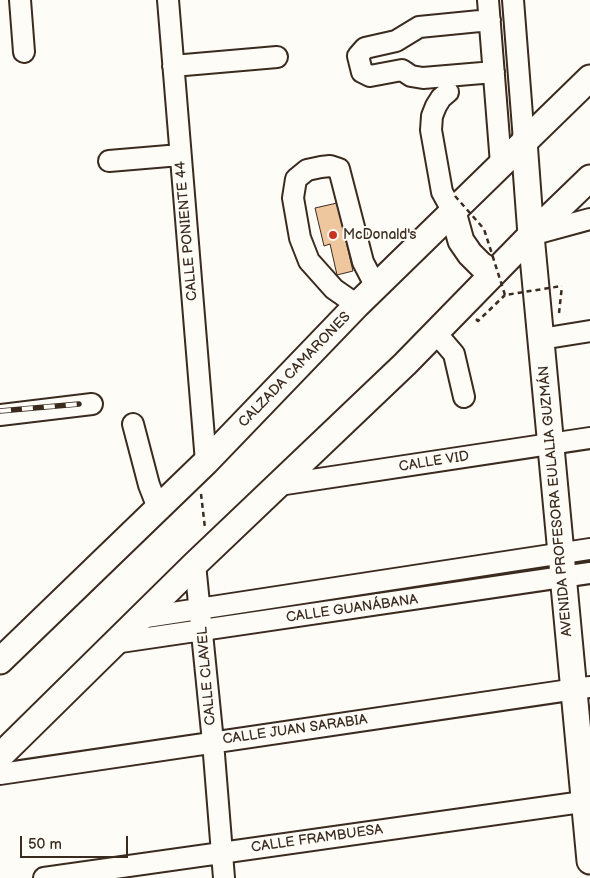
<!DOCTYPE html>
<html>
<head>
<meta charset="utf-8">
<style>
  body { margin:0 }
  #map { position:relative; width:590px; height:878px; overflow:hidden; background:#fdfcf7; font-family:"Balsamiq Sans",sans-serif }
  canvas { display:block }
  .scale { position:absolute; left:20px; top:836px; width:108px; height:22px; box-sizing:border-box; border:2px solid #3b2a1e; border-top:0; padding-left:6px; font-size:15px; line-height:18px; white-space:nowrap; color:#3b2a1e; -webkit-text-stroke:4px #fdfcf7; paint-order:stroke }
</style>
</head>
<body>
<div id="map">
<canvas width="590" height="878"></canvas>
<div class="scale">50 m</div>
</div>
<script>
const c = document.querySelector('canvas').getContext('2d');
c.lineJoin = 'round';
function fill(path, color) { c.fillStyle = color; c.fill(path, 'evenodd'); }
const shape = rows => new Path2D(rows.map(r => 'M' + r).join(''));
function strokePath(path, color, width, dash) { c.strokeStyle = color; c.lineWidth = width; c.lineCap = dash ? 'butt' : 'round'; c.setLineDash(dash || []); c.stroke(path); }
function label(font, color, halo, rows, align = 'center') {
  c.font = font + ' "Balsamiq Sans",sans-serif'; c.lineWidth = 4; c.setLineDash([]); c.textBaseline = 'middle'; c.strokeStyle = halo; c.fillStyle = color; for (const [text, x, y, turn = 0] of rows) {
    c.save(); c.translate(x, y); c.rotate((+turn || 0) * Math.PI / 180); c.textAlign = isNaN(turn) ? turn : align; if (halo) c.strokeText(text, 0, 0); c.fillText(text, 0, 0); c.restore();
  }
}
const building = shape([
  [337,203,353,271,337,275,330,244,324,246,315,208,337,203]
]);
fill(building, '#efc79e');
strokePath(building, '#3b2a1e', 1);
const minor = shape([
  [20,0,24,52],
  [168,0,206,462],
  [488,0,501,164],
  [513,0,524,141],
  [490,20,419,27,396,41,365,48,358,56,362,72,370,76,402,70,411,76,423,78,494,72],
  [173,66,277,57],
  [448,92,441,98,436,106,432,116,431,130,442,192,453,212],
  [109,161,180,155],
  [531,235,590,219],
  [357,305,334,289,309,261,300,238,293,198,296,179,307,170,321,167,330,166,339,169,363,262,376,287],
  [436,333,454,354,464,397],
  [541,339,590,331],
  [0,415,92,404],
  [133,424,149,485,158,508],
  [279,485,590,438],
  [195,564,213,742,224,878],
  [140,618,590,549],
  [114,643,590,573],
  [0,774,590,687],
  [44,878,590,801]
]);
const major = shape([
  [524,141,531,235,590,861],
  [453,212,461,241,470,254,481,265,494,273],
  [0,661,206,462,357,305,590,78],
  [0,756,195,564,405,364,531,235,590,178]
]);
strokePath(minor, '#3b2a1e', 24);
strokePath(major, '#3b2a1e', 29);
strokePath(shape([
  [559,313,562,286],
  [476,319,478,321,505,295],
  [201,494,205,528]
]), '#3b2a1e', 2.5, [5, 4]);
strokePath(minor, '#fdfcf7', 20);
strokePath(major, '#fdfcf7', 25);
const rail = shape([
  [0,411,79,404]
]);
strokePath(rail, '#3b2a1e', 5.5);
strokePath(rail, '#fdfcf7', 4, [11]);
strokePath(shape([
  [455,196,484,229,505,295,562,286]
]), '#3b2a1e', 2.5, [5, 4]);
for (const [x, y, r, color] of [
  [333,235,5,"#c8321e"]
]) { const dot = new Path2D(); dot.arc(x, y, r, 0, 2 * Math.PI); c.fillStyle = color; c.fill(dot); strokePath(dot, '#fdfcf7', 2); }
label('14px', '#3b2a1e', '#fdfcf7', [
  ["CALLE PONIENTE 44",187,231,-95],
  ["CALZADA CAMARONES",295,370,-46],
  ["CALLE VID",434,462,-9],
  ["AVENIDA PROFESORA EULALIA GUZMÁN",556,501,-95],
  ["CALLE GUANÁBANA",352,609,-8],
  ["CALLE CLAVEL",207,676,-95],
  ["CALLE JUAN SARABIA",295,730,-8],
  ["CALLE FRAMBUESA",317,839,-8]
]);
label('14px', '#3b2a1e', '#fdfcf7', [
  ["McDonald's",343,235]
], 'left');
</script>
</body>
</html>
